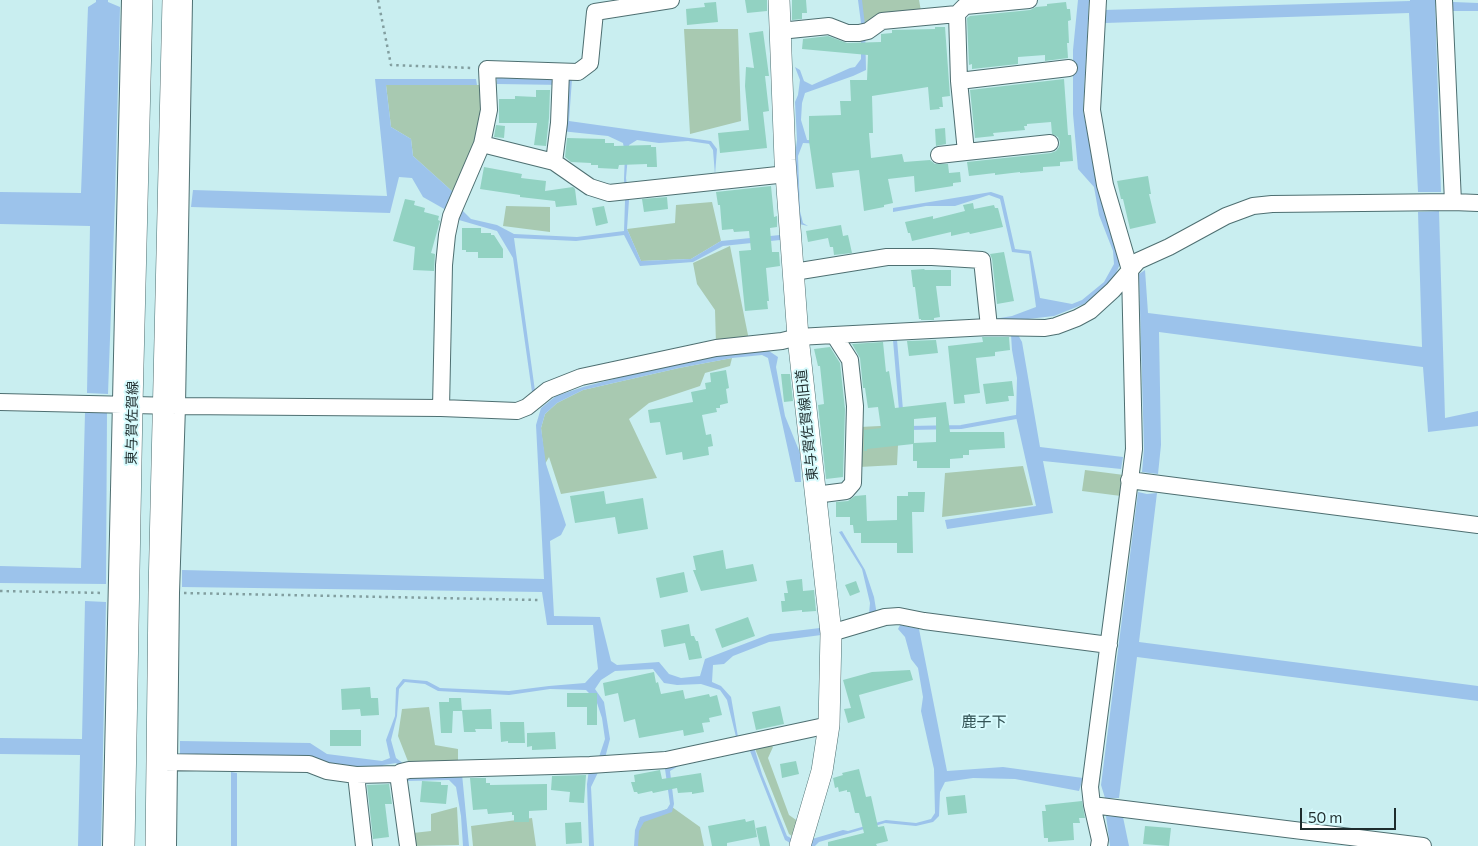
<!DOCTYPE html>
<html>
<head>
<meta charset="utf-8">
<style>
  body { margin:0 }
  #map { position:relative; width:1478px; height:846px; overflow:hidden; background:#c9eef0; font-family:Commissioner,sans-serif }
  canvas { display:block }
  .scale { position:absolute; left:1300px; top:808px; width:96px; height:22px; box-sizing:border-box; border:2px solid #1e2c2d; border-top:0; padding-left:6px; font-size:15px; line-height:18px; white-space:nowrap; color:#1e2c2d; -webkit-text-stroke:4px #d7fbfd; paint-order:stroke }
</style>
</head>
<body>
<div id="map">
<canvas width="1478" height="846"></canvas>
<div class="scale">50 m</div>
</div>
<script>
const c = document.querySelector('canvas').getContext('2d');
c.lineJoin = 'round';
function fill(path, color) { c.fillStyle = color; c.fill(path, 'evenodd'); }
const shape = rows => new Path2D(rows.map(r => 'M' + r).join(''));
function strokePath(path, color, width, dash) { c.strokeStyle = color; c.lineWidth = width; c.lineCap = dash ? 'butt' : 'round'; c.setLineDash(dash || []); c.stroke(path); }
function label(font, color, halo, rows, align = 'center') {
  c.font = font + ' Commissioner,"Noto Sans JP",sans-serif'; c.lineWidth = 4; c.setLineDash([]); c.textBaseline = 'middle'; c.strokeStyle = halo; c.fillStyle = color; for (const [text, x, y, turn = 0] of rows) {
    c.save(); c.translate(x, y); c.rotate((+turn || 0) * Math.PI / 180); c.textAlign = isNaN(turn) ? turn : align; if (halo) c.strokeText(text, 0, 0); c.fillText(text, 0, 0); c.restore();
  }
}
fill(shape([
  [860,0,919,0,921,11,864,25],
  [684,29,738,29,741,121,690,134],
  [386,85,484,85,479,140,453,192,413,156,411,139,391,127],
  [712,202,721,241,691,259,641,261,627,229,675,223,676,205],
  [506,206,550,207,550,232,503,226],
  [730,246,749,340,716,344,715,310,697,284,693,263],
  [732,358,730,366,705,373,700,386,649,403,629,419,657,478,561,494,549,457,545,464,541,428,545,414,557,403,583,390,679,368],
  [899,425,897,465,859,467,860,427],
  [1023,466,1033,505,942,517,945,473],
  [1085,470,1124,475,1121,496,1082,491],
  [429,707,435,745,458,749,458,765,409,764,398,736,402,709],
  [769,743,773,747,768,758,789,815,799,822,795,838,789,834,754,746],
  [457,807,459,845,414,846,413,833,431,831,431,814],
  [672,807,700,827,704,846,637,846,638,821],
  [532,818,536,846,473,846,471,826]
]), '#a8c9b1');
fill(shape([
  [96,0,108,0,108,2,120,7,115,199,108,394,87,393,90,226,0,224,0,192,81,193,88,7,96,2],
  [858,0,862,0,865,25,866,70,853,76,805,93,802,103,801,120,807,140,828,141,825,144,803,143,798,156,800,211,803,223,808,226,799,224,795,155,797,140,795,102,798,95,800,80,795,67,800,70,804,81,812,85,850,68,855,67,861,59,861,23],
  [1078,0,1089,0,1083,111,1096,175,1121,262,1112,282,1084,304,1054,316,1028,319,1017,319,1017,333,1022,342,1040,447,1123,457,1121,469,1043,461,1053,513,947,529,945,520,1036,506,1016,417,1017,378,1012,350,1010,319,994,319,1012,316,1036,307,1029,254,1012,252,1000,199,989,195,955,206,926,206,893,212,893,208,991,192,1003,196,1015,249,1031,251,1040,298,1072,304,1082,300,1104,282,1114,264,1113,251,1099,215,1094,187,1078,169,1073,114,1073,50],
  [1410,0,1435,0,1441,192,1418,192,1409,13,1105,23,1104,10,1410,1],
  [1453,2,1478,3,1478,11,1453,11],
  [497,78,572,79,569,121,711,141,717,149,715,175,713,150,709,144,688,141,659,143,637,140,629,145,626,178,629,200,627,229,641,261,691,259,721,241,780,235,780,240,723,246,693,262,640,266,624,235,576,241,514,238,535,391,532,392,513,258,497,231,459,220,446,210,423,197,412,178,399,177,390,213,191,207,193,190,387,196,375,79,476,79,477,85,386,85,391,127,411,139,413,156,453,192,462,210,471,219,497,225,514,234,577,237,624,231,625,201,624,179,625,154,623,143,608,136,561,131,564,85,497,84],
  [1439,211,1445,418,1478,411,1478,426,1428,432,1423,367,1159,332,1161,445,1158,474,1142,472,1144,449,1139,274,1145,270,1148,313,1422,347,1418,212],
  [769,351,778,357,776,367,785,416,800,453,801,482,795,482,768,358,762,355,732,358,679,368,583,390,557,403,545,414,541,428,546,464,566,525,561,535,550,541,554,616,600,617,611,661,617,665,659,662,669,674,681,678,700,676,705,659,770,634,820,628,821,635,769,642,733,656,724,664,713,665,712,682,721,686,731,697,738,737,736,737,727,700,720,690,701,684,677,685,664,683,653,669,615,671,601,680,595,689,604,702,610,739,605,758,591,787,594,846,589,846,587,784,589,770,599,757,605,739,602,718,596,700,586,690,550,689,509,695,438,691,425,684,405,682,399,689,397,716,391,740,396,758,404,764,462,774,469,846,463,846,461,816,456,787,449,780,405,781,401,768,396,763,384,765,375,770,180,757,180,741,310,743,327,754,382,761,390,758,386,740,395,716,396,688,403,679,427,681,440,688,509,691,549,686,585,683,598,669,593,625,547,625,542,592,182,587,182,570,544,579,536,425,541,408,556,396,583,387,679,362,732,352],
  [85,413,107,413,106,584,0,583,0,566,81,568],
  [1138,492,1147,494,1157,493,1139,642,1478,686,1478,701,1137,657,1119,798,1105,798,1101,785],
  [842,531,865,570,874,597,877,615,869,614,870,603,862,569,839,532],
  [85,601,106,602,101,846,78,846,80,755,0,754,0,738,82,739],
  [900,625,919,629,947,771,1003,767,1083,778,1079,791,1015,779,973,778,945,782,940,792,939,816,933,822,916,826,885,823,819,842,815,846,810,846,812,839,843,830,848,831,886,820,916,823,931,819,935,813,934,769,921,711,923,697,918,668,911,659,905,637,898,629],
  [754,747,762,774,787,836,793,839,792,844,785,840,750,751,680,765,670,771,674,804,672,812,644,822,639,831,638,846,634,846,635,830,640,817,667,809,670,804,665,769,678,762],
  [231,772,237,773,237,846,231,846],
  [1106,816,1123,817,1129,846,1110,846]
]), '#9cc3eb');
strokePath(shape([
  [895,340,901,410],
  [909,428,961,427,1016,417]
]), '#9cc3eb', 4);
fill(shape([
  [745,0,767,0,767,11,747,13],
  [792,0,806,0,807,13,802,13,802,19,792,20],
  [716,2,718,22,687,25,686,9,705,7,704,3],
  [1066,2,1067,9,1070,9,1071,20,1068,21,1069,43,1067,43,1068,58,1045,61,1045,55,1018,57,1018,64,972,69,972,64,969,65,967,18,970,16,1030,10,1036,7,1047,6,1047,4],
  [935,27,945,27,950,96,942,97,943,107,939,107,940,109,930,110,928,87,872,96,873,133,869,133,871,158,902,154,904,162,930,160,935,164,948,164,949,173,960,172,961,182,953,183,953,186,915,192,914,176,888,179,893,203,884,205,884,207,864,211,859,170,832,173,834,187,816,189,809,141,809,116,841,115,840,101,851,101,850,80,867,80,868,55,802,49,803,39,828,36,847,43,881,42,881,34,892,33,892,30,935,29],
  [763,31,769,76,765,76,769,111,763,112,767,148,720,153,718,133,749,130,745,86,746,67,754,68,749,33],
  [1064,79,1068,135,1071,135,1073,161,1060,162,1060,166,1043,167,1043,171,1020,173,1020,172,995,175,995,173,969,176,967,162,1051,153,1056,151,1059,147,1060,142,1058,137,1052,134,1051,122,1027,124,1027,126,1024,126,1025,130,993,133,994,136,975,138,970,90],
  [536,90,550,90,549,118,546,146,534,145,537,123,499,123,499,99,515,99,515,96,536,97],
  [496,125,505,126,504,138,494,137],
  [945,128,946,144,936,146,935,129],
  [567,138,605,139,605,143,614,143,614,146,651,145,651,147,656,147,657,167,647,167,647,164,619,165,618,169,598,168,598,165,591,165,591,163,571,162,565,157],
  [484,167,522,174,521,178,546,181,545,191,573,187,575,189,577,205,556,207,555,201,520,197,520,195,480,189],
  [1148,176,1151,194,1149,194,1156,223,1130,229,1123,199,1121,199,1117,181],
  [771,186,774,217,777,216,777,227,770,228,772,252,779,252,780,266,766,268,769,301,767,301,768,309,745,311,739,251,751,250,749,231,734,232,733,229,722,230,720,205,718,205,716,192],
  [667,197,668,209,644,212,642,199],
  [405,199,415,201,414,205,425,208,424,212,439,216,438,220,440,221,431,253,435,254,434,271,413,270,415,247,393,241],
  [973,203,974,209,994,205,995,208,998,208,1003,227,970,234,969,232,951,236,951,232,912,241,910,233,908,233,905,222,933,216,933,219,965,211,963,205],
  [604,206,608,223,596,226,592,208],
  [841,225,843,236,848,235,852,253,834,255,833,247,830,247,828,238,808,242,806,231],
  [462,228,481,228,481,233,491,233,491,235,494,235,503,249,503,258,478,258,478,252,466,252,466,250,462,250],
  [1004,252,1014,301,997,304,992,259,990,254],
  [924,269,925,270,951,270,951,286,936,286,940,317,934,318,934,320,921,320,921,319,919,319,915,287,913,287,911,270],
  [982,337,1009,337,1010,350,995,352,995,356,976,358,980,393,964,395,965,403,954,404,948,346,983,342],
  [936,340,938,353,909,356,907,341],
  [883,342,886,372,889,371,895,408,946,402,950,432,1004,432,1005,448,969,450,969,455,963,455,963,458,950,459,950,468,917,468,917,461,913,461,913,444,867,449,867,451,864,451,864,430,881,428,878,407,868,408,865,388,863,388,860,358,852,344],
  [936,417,936,442,914,443,914,419],
  [830,347,840,363,845,409,843,477,826,479,818,405,824,404,820,366,818,366,814,349],
  [726,370,729,388,726,389,728,403,720,405,720,408,716,408,717,412,702,415,706,435,711,434,713,446,708,447,709,455,683,460,682,452,666,455,660,422,650,423,648,410,693,402,691,392,706,389,705,383,711,382,710,373],
  [781,374,790,374,793,401,784,402],
  [1012,381,1014,396,1008,396,1009,401,986,404,983,384],
  [604,491,606,504,643,498,648,529,618,534,615,517,575,523,570,496],
  [908,492,925,492,924,512,912,512,913,553,897,553,897,543,861,543,861,533,854,533,853,525,850,525,850,517,836,517,836,502,848,501,855,496,866,495,867,521,897,520,897,496,908,496],
  [723,550,726,569,753,564,757,581,701,591,693,570,696,570,693,556],
  [684,572,688,592,660,598,656,578],
  [802,579,803,591,814,590,816,611,802,612,802,610,782,612,781,601,785,601,784,593,788,593,786,581],
  [856,581,860,592,850,596,845,585],
  [748,617,755,636,722,648,715,629],
  [689,624,691,636,694,636,696,641,698,641,702,658,689,660,685,643,664,647,661,630],
  [910,670,913,680,859,695,865,718,848,723,844,709,851,708,843,680,872,672],
  [654,672,656,683,658,682,661,694,683,690,685,699,709,694,710,697,717,695,722,715,709,718,710,722,702,723,704,732,684,736,683,730,639,738,635,719,624,722,618,693,605,696,603,683],
  [370,687,371,698,378,698,379,715,361,716,360,709,342,710,341,689],
  [567,693,597,693,597,725,587,725,587,707,567,707],
  [449,698,461,698,462,711,453,711,452,733,441,733,439,702,449,702],
  [780,706,784,724,756,730,752,712],
  [491,709,492,729,475,729,476,732,464,732,462,710],
  [500,722,524,722,525,743,508,743,508,741,501,742],
  [330,730,361,730,361,746,330,746],
  [555,732,556,749,532,750,532,746,527,747,527,733],
  [796,761,799,774,782,778,780,764],
  [859,769,866,797,871,796,878,827,884,826,888,841,876,844,877,846,828,846,828,842,864,833,859,813,855,813,850,792,847,792,847,790,839,792,838,787,835,788,833,778,843,775,842,773],
  [660,770,662,779,701,773,704,792,692,794,692,792,678,793,677,788,653,793,652,791,638,794,637,792,634,792,631,782,635,782,634,775],
  [586,775,584,803,569,802,570,792,551,790,552,776],
  [470,778,486,778,486,783,490,783,490,785,547,784,547,810,529,811,529,822,514,822,514,815,512,815,512,812,488,814,487,809,473,810],
  [422,781,441,782,441,785,448,785,446,804,420,802],
  [389,784,392,804,385,804,389,837,373,839,367,785],
  [965,795,967,813,948,815,946,797],
  [1082,801,1085,818,1079,818,1080,823,1073,823,1074,840,1048,842,1048,838,1044,838,1042,811,1046,811,1045,805],
  [745,819,746,822,754,820,757,837,727,843,727,846,712,846,708,826],
  [581,822,582,843,566,844,565,823],
  [766,826,770,846,760,846,756,828],
  [1145,826,1171,828,1169,846,1143,844]
]), '#92d2c2');
const minor = shape([
  [1098,0,1092,110,1105,185,1130,270,1134,449,1090,787,1092,805,1100,840,1099,846],
  [1444,0,1453,202],
  [957,14,959,81,966,152,1050,143],
  [780,31,829,26,847,33,859,33,868,31,882,21,957,14,965,6,1029,0],
  [959,81,1069,68],
  [482,144,554,162,590,187,609,193,787,174],
  [939,155,966,152],
  [554,162,559,123,561,72],
  [794,272,887,257,932,257,982,260,989,327],
  [0,402,177,406,441,408,517,411,527,407,548,390,581,377,716,348,782,341,798,337,834,335,989,327,1045,328,1056,326,1077,318,1090,311,1113,290,1138,261,1169,247,1226,216,1253,206,1272,204,1453,202,1478,203],
  [441,408,444,265,447,235,451,216,482,144,489,110,487,69,578,72,590,63,595,12,671,0],
  [1129,480,1478,525],
  [815,495,846,491,853,483,855,406,850,360,834,335],
  [831,633,885,617,899,616,924,621,1109,645],
  [159,762,309,764,327,771,356,775,398,774],
  [356,775,364,846],
  [1092,805,1423,846],
  [111,846,130,0],
  [168,846,171,593,177,406,184,0],
  [408,846,398,774,401,772,409,770,590,765,666,760,829,725]
]);
const major = shape([
  [779,0,785,160,798,337,831,633,829,725,822,771,800,846],
  [124,846,132,405,142,0],
  [156,846,159,592,173,0]
]);
strokePath(minor, '#4e6f71', 18);
strokePath(major, '#4e6f71', 22);
strokePath(shape([
  [378,0,391,65,473,68],
  [0,591,104,593],
  [184,593,539,600]
]), '#829e9f', 2.5, [2.5, 4]);
strokePath(minor, '#fff', 16);
strokePath(major, '#fff', 21);
label('14px', '#1e2c2d', '#d7fbfd', [
  ["東与賀佐賀線",132,423,-89],
  ["東与賀佐賀線旧道",807,425,-96]
]);
label('15px', '#335355', '#d7fbfd', [
  ["鹿子下",984,722]
]);
</script>
</body>
</html>
